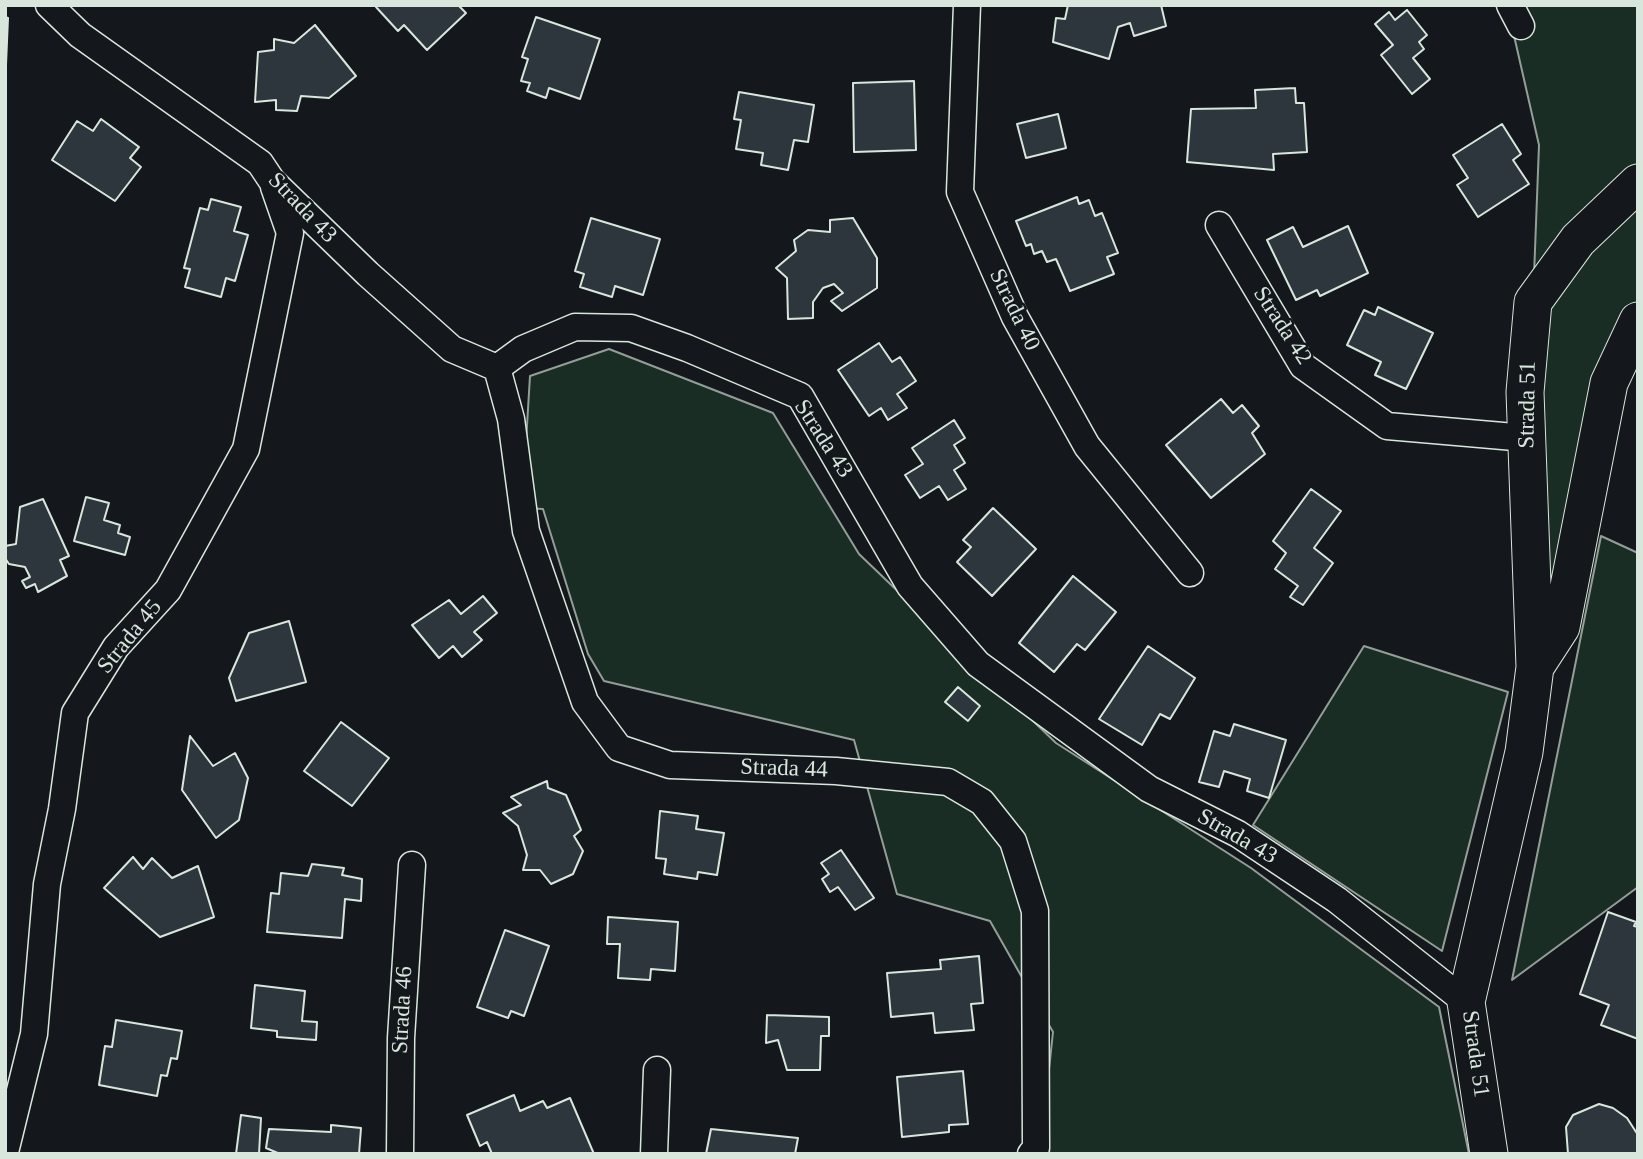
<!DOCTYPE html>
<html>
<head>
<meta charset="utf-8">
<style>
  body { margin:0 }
  #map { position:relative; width:1643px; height:1159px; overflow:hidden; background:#14181c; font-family:"Times New Roman",serif }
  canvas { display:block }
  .frame { position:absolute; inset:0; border:7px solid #d8e6dc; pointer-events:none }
</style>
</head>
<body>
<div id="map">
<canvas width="1643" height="1159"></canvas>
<div class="frame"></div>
</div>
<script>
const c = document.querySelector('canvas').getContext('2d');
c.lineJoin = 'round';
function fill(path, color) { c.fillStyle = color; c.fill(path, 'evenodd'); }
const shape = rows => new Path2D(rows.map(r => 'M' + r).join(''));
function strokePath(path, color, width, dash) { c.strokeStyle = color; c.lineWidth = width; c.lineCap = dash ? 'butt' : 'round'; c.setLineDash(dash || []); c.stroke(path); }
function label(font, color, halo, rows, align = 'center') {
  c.font = font + ' "Times New Roman",serif'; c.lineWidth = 5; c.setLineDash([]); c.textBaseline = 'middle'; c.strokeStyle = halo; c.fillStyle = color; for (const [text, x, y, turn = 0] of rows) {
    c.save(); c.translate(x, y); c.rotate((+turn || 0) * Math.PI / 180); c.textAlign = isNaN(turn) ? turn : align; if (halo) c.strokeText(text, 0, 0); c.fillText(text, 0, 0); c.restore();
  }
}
const green = shape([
  [1507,5,1638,5,1638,333,1535,667,1533,302,1539,145,1507,5],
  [609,349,773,413,859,554,1056,743,1251,868,1439,1007,1469,1154,1040,1154,1053,1032,990,921,897,894,854,740,604,681,588,654,543,509,522,508,530,376,609,349],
  [1601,536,1638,553,1638,887,1512,980,1601,536],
  [1364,646,1508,692,1442,951,1253,825,1364,646]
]);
fill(green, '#1a2d24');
strokePath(green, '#939e99', 2);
const building = shape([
  [378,5,458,5,466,13,427,50,404,25,398,31,376,7,378,5],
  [1068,5,1161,5,1166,26,1134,36,1130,23,1118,27,1109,59,1053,42,1056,18,1065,19,1068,5],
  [1407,10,1427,35,1419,42,1424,49,1413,58,1430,79,1412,94,1381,55,1393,45,1375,24,1389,12,1395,20,1407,10],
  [5,17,8,18,5,88,5,17],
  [536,17,600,39,580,99,549,88,546,98,527,91,530,83,521,81,528,59,522,57,536,17],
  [315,25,356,76,329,98,301,96,297,111,276,110,276,100,255,102,258,52,274,50,274,39,294,43,315,25],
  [914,81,916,150,854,152,853,83,914,81],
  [1295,88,1296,103,1304,103,1307,152,1273,154,1274,170,1187,162,1191,109,1256,108,1255,90,1295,88],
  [739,92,814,105,808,142,794,140,788,170,761,165,763,153,736,149,741,120,734,119,739,92],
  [1058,114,1066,148,1026,158,1017,124,1058,114],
  [101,119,139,147,130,158,141,167,115,201,52,160,77,121,93,131,101,119],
  [1502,124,1521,154,1513,160,1529,184,1478,217,1457,185,1468,178,1453,155,1502,124],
  [1077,197,1079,204,1089,200,1095,216,1102,213,1118,253,1107,257,1114,274,1070,291,1056,259,1047,262,1042,251,1034,254,1031,244,1026,246,1016,221,1077,197],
  [211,199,241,207,234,231,248,235,235,281,226,278,221,297,185,287,190,269,184,268,200,208,208,210,211,199],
  [591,218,660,239,643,295,615,286,612,297,580,287,584,274,575,271,591,218],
  [853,218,877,258,877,288,842,311,831,301,843,293,834,284,823,288,813,302,813,318,788,319,787,278,776,268,796,251,794,240,808,230,830,232,830,220,853,218],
  [1348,226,1368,273,1320,296,1317,290,1296,300,1267,240,1293,227,1303,247,1348,226],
  [1378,307,1433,333,1406,389,1375,375,1381,362,1347,345,1364,310,1375,315,1378,307],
  [879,343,892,362,900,357,916,381,897,394,907,408,888,420,881,408,869,416,838,370,879,343],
  [1221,399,1233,413,1242,405,1259,426,1252,433,1265,454,1211,498,1166,445,1221,399],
  [954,420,965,438,954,445,965,463,954,470,966,489,948,500,939,486,920,498,905,475,923,464,912,448,954,420],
  [1311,489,1341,511,1314,548,1333,563,1303,605,1290,597,1298,586,1275,569,1286,553,1273,541,1311,489],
  [86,497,109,503,104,520,120,525,118,533,130,537,125,555,74,541,86,497],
  [43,499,69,556,60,560,67,576,38,592,35,584,26,588,22,581,30,577,25,567,9,564,5,558,5,546,16,544,20,507,43,499],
  [993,508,1036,549,992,596,957,562,971,547,963,540,993,508],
  [1073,576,1116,612,1085,650,1077,644,1054,672,1019,643,1073,576],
  [483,596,497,613,474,632,482,640,462,657,453,646,439,658,412,625,449,600,461,614,483,596],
  [289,621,306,682,236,701,229,678,249,633,289,621],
  [1148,646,1195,678,1170,719,1160,714,1142,745,1099,719,1148,646],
  [958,687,980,706,968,721,945,702,958,687],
  [341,722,389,758,352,806,304,771,341,722],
  [1234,724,1286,740,1269,798,1247,791,1250,779,1224,771,1219,787,1199,782,1214,731,1230,736,1234,724],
  [190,736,213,766,235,753,248,778,239,820,216,838,182,790,190,736],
  [547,781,548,788,566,795,581,830,574,836,583,851,573,874,551,884,540,870,523,870,527,855,518,826,503,813,521,805,511,797,547,781],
  [660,811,698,816,696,829,724,833,717,875,698,872,697,879,664,874,666,859,656,858,660,811],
  [841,850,874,898,855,910,838,887,830,892,822,879,829,874,821,863,841,850],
  [133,857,143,869,152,858,172,878,198,866,214,917,160,937,104,888,133,857],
  [312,864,344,868,342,875,362,879,361,901,345,899,342,938,267,932,271,893,279,894,281,873,308,876,312,864],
  [1608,912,1636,922,1634,926,1638,927,1638,1039,1601,1025,1609,1005,1580,994,1608,912],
  [608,917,678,922,675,971,651,969,650,980,618,978,620,944,607,944,608,917],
  [505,930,549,946,524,1016,511,1011,508,1018,477,1007,505,930],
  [979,956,983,1003,971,1004,974,1030,935,1033,933,1013,891,1017,887,973,941,969,940,960,979,956],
  [255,985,305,991,302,1021,317,1022,316,1040,277,1037,277,1031,251,1028,255,985],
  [767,1015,829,1017,829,1036,821,1036,820,1070,787,1070,778,1040,766,1043,767,1015],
  [116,1020,182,1031,177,1059,171,1058,167,1076,161,1075,157,1096,99,1085,105,1046,112,1047,116,1020],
  [963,1071,968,1124,949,1125,949,1132,902,1137,897,1077,963,1071],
  [514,1095,520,1111,543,1101,547,1108,570,1098,594,1154,492,1154,487,1142,480,1146,467,1115,514,1095],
  [1599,1104,1613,1108,1627,1118,1638,1135,1638,1154,1568,1154,1566,1127,1573,1115,1599,1104],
  [241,1115,261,1118,259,1154,236,1154,241,1115],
  [331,1125,361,1128,359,1154,280,1154,266,1148,269,1129,331,1132,331,1125],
  [711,1129,798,1138,795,1154,706,1154,711,1129]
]);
fill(building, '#2c363c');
strokePath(building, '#d8e6dc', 2);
const street = shape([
  [49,5,80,35,260,163,272,181,368,274,452,349,497,368,523,349,575,327,631,328,687,348,800,396,910,586,978,664,1149,789,1238,834,1337,900,1466,1002],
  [967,5,960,192,1015,317,1087,446,1190,573],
  [1510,5,1521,26],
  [1219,225,1303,366,1387,426,1526,438],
  [497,368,511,419,526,531,585,702,619,748,670,765,836,771,948,782,982,802,1013,841,1035,911,1036,1148,1031,1154],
  [5,1152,34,1034,47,884,62,809,75,713,116,647,168,590,246,449,290,233,274,187],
  [400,1154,401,1038,412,865],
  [654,1154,657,1070]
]);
const secondary = shape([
  [1535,667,1561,627,1609,383,1638,321],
  [1489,1154,1466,1002,1524,752,1535,667,1525,392,1533,302,1578,240,1638,183]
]);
strokePath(street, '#d8e6dc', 29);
strokePath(secondary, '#d8e6dc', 39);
strokePath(street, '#14181c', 26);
strokePath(secondary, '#14181c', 37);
label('23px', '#d8e6dc', '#14181c', [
  ["Strada 43",302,208,46],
  ["Strada 40",1014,310,64],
  ["Strada 42",1282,326,57],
  ["Strada 51",1528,405,-89],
  ["Strada 43",823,439,57],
  ["Strada 45",130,637,-51],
  ["Strada 44",784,769,2],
  ["Strada 43",1237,837,30],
  ["Strada 46",403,1010,-87],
  ["Strada 51",1475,1054,82]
]);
</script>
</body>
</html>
